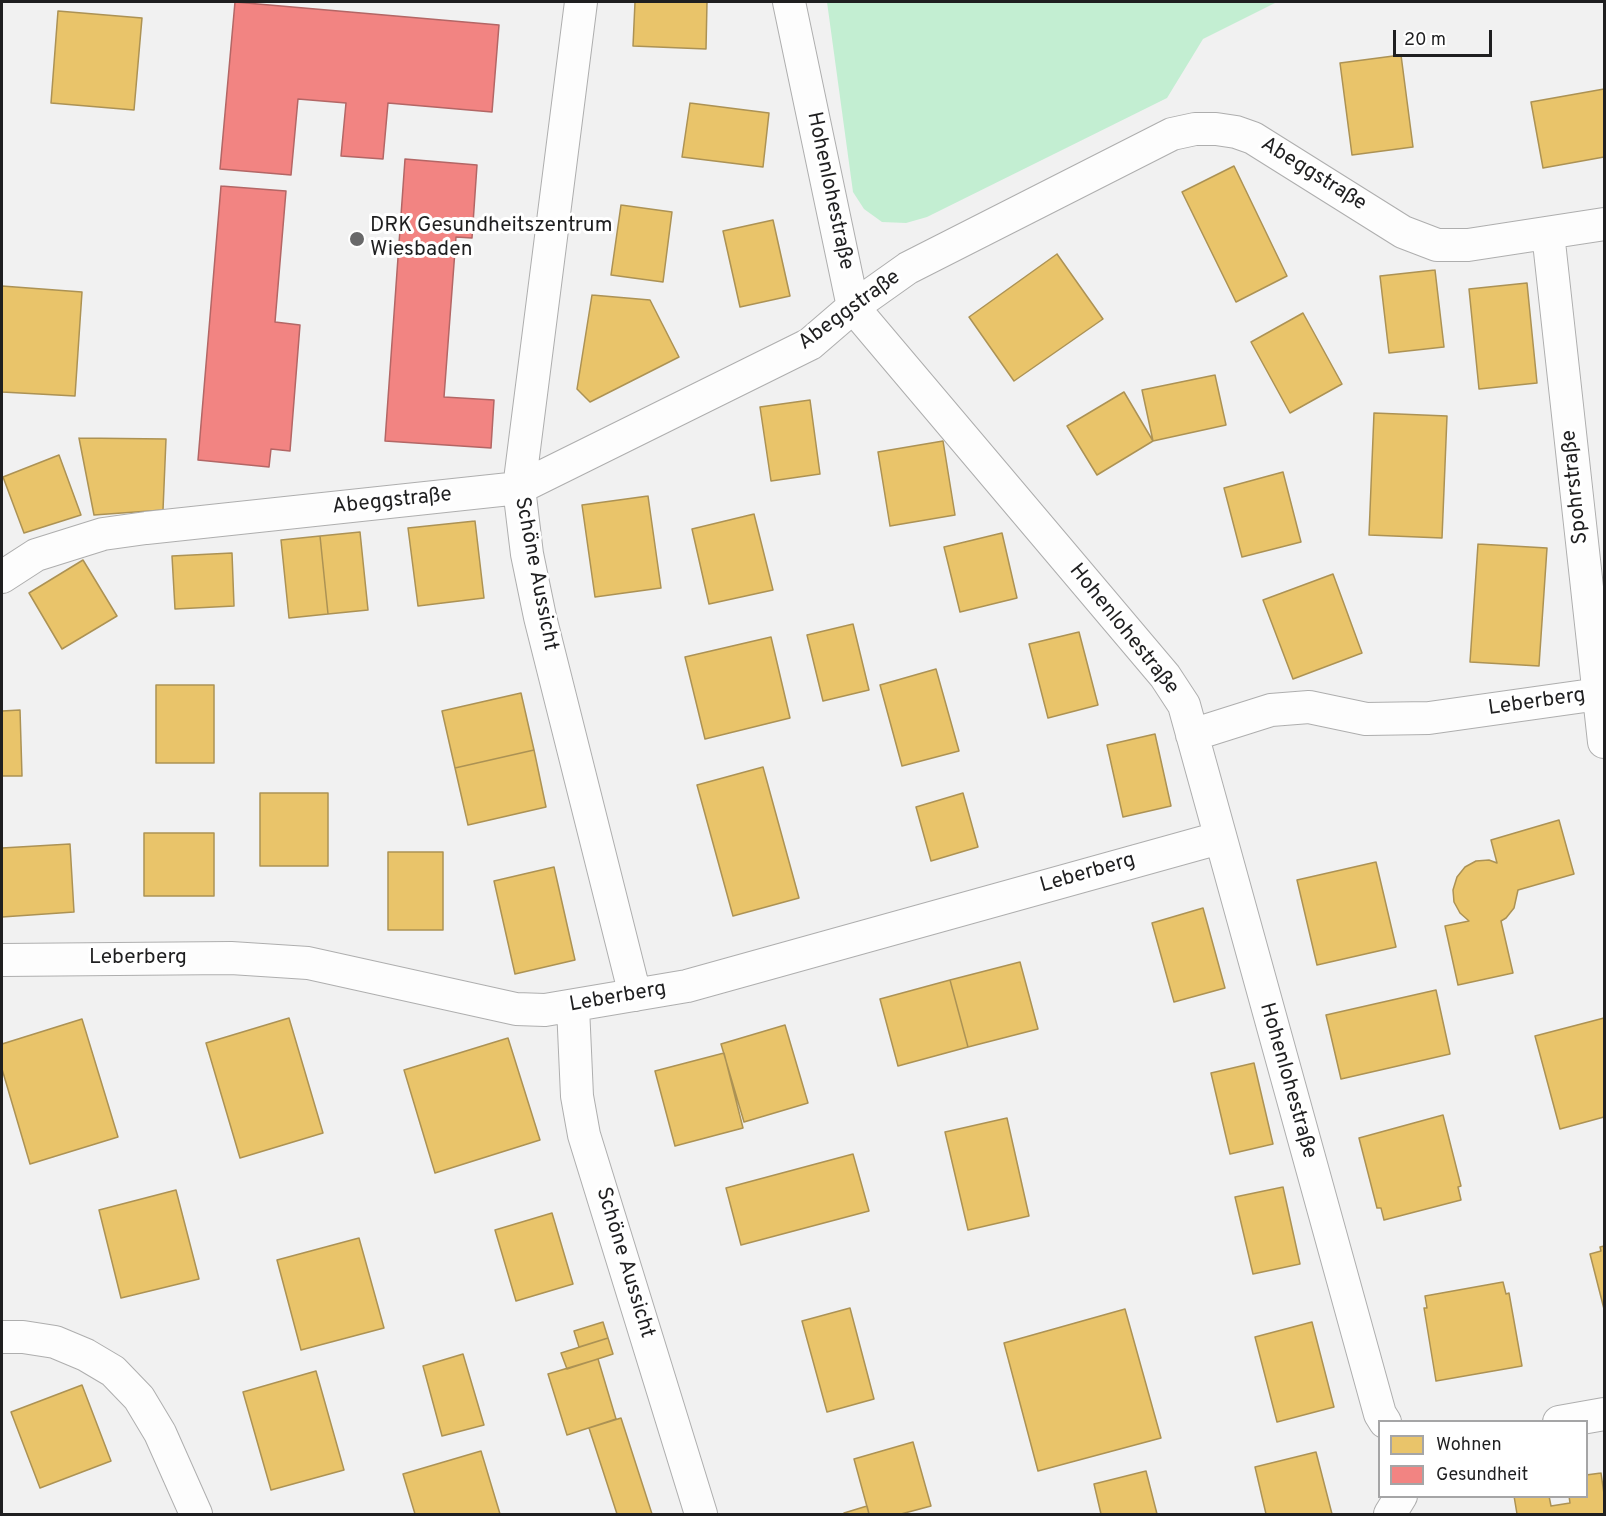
<!DOCTYPE html>
<html>
<head>
<meta charset="utf-8">
<style>
  body { margin:0 }
  #map { position:relative; width:1606px; height:1516px; overflow:hidden; background:#f1f1f1; font-family:Overpass,sans-serif }
  canvas { display:block }
  .frame { position:absolute; inset:0; border:3px solid #1f1f20; pointer-events:none }
  .legend { position:absolute; left:1378px; top:1420px; width:210px; height:78px; box-sizing:border-box; background:#fff; border:2px solid #a5a5a6; margin:0; padding:8px 10px; list-style:none; font-size:18px; color:#1f1f20 }
  .legend li { display:flex; align-items:center; gap:12px; height:30px }
  .legend b { width:30px; border:2px solid #a5a5a6 }
  .scale { position:absolute; left:1393px; top:30px; width:99px; height:27px; box-sizing:border-box; border:3px solid #1f1f20; border-top:0; padding-left:8px; font-size:18px; line-height:21px; white-space:nowrap; color:#1f1f20; -webkit-text-stroke:4px #fff; paint-order:stroke }
</style>
</head>
<body>
<div id="map">
<canvas width="1606" height="1516"></canvas>
<div class="frame"></div>
<ul class="legend">
<li><b style="height:16px;background:#e9c46a"></b>Wohnen</li>
<li><b style="height:16px;background:#f28482"></b>Gesundheit</li>
</ul>
<div class="scale">20 m</div>
</div>
<script>
const c = document.querySelector('canvas').getContext('2d');
c.lineJoin = 'round';
function fill(path, color) { c.fillStyle = color; c.fill(path, 'evenodd'); }
const shape = rows => new Path2D(rows.map(r => 'M' + r).join(''));
function strokePath(path, color, width, dash) { c.strokeStyle = color; c.lineWidth = width; c.lineCap = dash ? 'butt' : 'round'; c.setLineDash(dash || []); c.stroke(path); }
function label(font, color, halo, rows, align = 'center') {
  c.font = font + ' Overpass,sans-serif'; c.lineWidth = 6; c.setLineDash([]); c.textBaseline = 'middle'; c.strokeStyle = halo; c.fillStyle = color; for (const [text, x, y, turn = 0] of rows) {
    c.save(); c.translate(x, y); c.rotate((+turn || 0) * Math.PI / 180); c.textAlign = isNaN(turn) ? turn : align; if (halo) c.strokeText(text, 0, 0); c.fillText(text, 0, 0); c.restore();
  }
}
fill(shape([
  [827,2,1277,2,1203,39,1167,98,927,217,906,223,882,222,864,209,853,192]
]), '#c3eed2');
const homes = shape([
  [635,2,707,2,706,49,633,46,635,2],
  [58,11,142,18,134,110,51,103,58,11],
  [1401,55,1413,147,1352,155,1340,63,1401,55],
  [1604,89,1604,157,1543,168,1531,102,1604,89],
  [690,103,769,113,763,167,682,157,690,103],
  [1234,166,1287,276,1236,302,1182,192,1234,166],
  [621,205,672,212,663,282,611,275,621,205],
  [773,220,790,296,740,307,723,231,773,220],
  [1057,254,1103,319,1014,381,969,317,1057,254],
  [1435,270,1444,347,1389,353,1380,276,1435,270],
  [1527,283,1537,383,1479,389,1469,289,1527,283],
  [2,286,82,292,75,396,2,392,2,286],
  [592,295,650,300,679,357,590,402,577,389,592,295],
  [1303,313,1342,384,1290,413,1251,342,1303,313],
  [1215,375,1226,425,1153,441,1142,390,1215,375],
  [1124,392,1153,441,1097,475,1067,426,1124,392],
  [810,400,820,474,771,481,760,407,810,400],
  [1374,413,1447,416,1442,538,1369,535,1374,413],
  [79,438,166,439,163,510,94,515,79,438],
  [943,441,955,515,890,526,878,452,943,441],
  [59,455,81,515,24,533,3,477,59,455],
  [1283,472,1301,542,1242,557,1224,488,1283,472],
  [648,496,661,588,595,597,582,505,648,496],
  [754,514,773,590,709,604,692,529,754,514],
  [475,521,484,598,418,606,408,528,475,521],
  [360,532,368,610,328,614,320,536,360,532],
  [1002,533,1017,598,960,612,944,547,1002,533],
  [320,536,328,614,289,618,281,540,320,536],
  [1478,544,1547,548,1539,666,1470,662,1478,544],
  [232,553,234,606,175,609,172,556,232,553],
  [83,560,117,616,62,649,29,593,83,560],
  [1333,574,1362,653,1293,679,1263,600,1333,574],
  [853,624,869,690,823,701,807,635,853,624],
  [1079,632,1098,705,1048,718,1029,644,1079,632],
  [771,637,790,718,705,739,685,657,771,637],
  [936,669,959,751,902,766,880,685,936,669],
  [156,685,214,685,214,763,156,763,156,685],
  [521,693,534,750,455,768,442,711,521,693],
  [20,710,22,776,2,776,2,711,20,710],
  [1155,734,1171,806,1123,817,1107,745,1155,734],
  [534,750,546,807,468,825,455,768,534,750],
  [763,767,799,898,733,916,697,785,763,767],
  [260,793,328,793,328,866,260,866,260,793],
  [963,793,978,847,931,861,916,807,963,793],
  [1559,820,1574,874,1518,890,1514,908,1506,918,1501,921,1513,973,1458,985,1445,926,1469,921,1460,913,1454,902,1453,890,1457,877,1465,867,1476,861,1489,860,1497,863,1491,840,1559,820],
  [144,833,214,833,214,896,144,896,144,833],
  [70,844,74,912,2,917,2,848,70,844],
  [388,852,443,852,443,930,388,930,388,852],
  [1376,862,1396,947,1317,965,1297,880,1376,862],
  [554,867,575,960,515,974,494,881,554,867],
  [1203,908,1225,988,1174,1002,1152,923,1203,908],
  [1020,962,1038,1029,968,1047,950,980,1020,962],
  [950,980,968,1047,898,1066,880,999,950,980],
  [1436,990,1450,1054,1341,1079,1326,1015,1436,990],
  [289,1018,323,1133,240,1158,206,1043,289,1018],
  [1604,1018,1604,1117,1560,1129,1535,1036,1604,1018],
  [82,1019,118,1137,30,1164,2,1069,2,1044,82,1019],
  [785,1025,808,1103,744,1122,721,1044,785,1025],
  [508,1038,540,1140,435,1173,404,1070,508,1038],
  [724,1053,743,1128,675,1146,655,1071,724,1053],
  [1254,1063,1273,1144,1230,1154,1211,1073,1254,1063],
  [1443,1115,1461,1186,1458,1187,1461,1200,1384,1220,1381,1208,1377,1208,1359,1138,1443,1115],
  [1007,1118,1029,1216,968,1230,945,1132,1007,1118],
  [853,1154,869,1211,741,1245,726,1188,853,1154],
  [1283,1187,1300,1264,1253,1274,1235,1197,1283,1187],
  [176,1190,199,1279,121,1298,99,1210,176,1190],
  [552,1213,573,1284,516,1301,495,1230,552,1213],
  [359,1238,384,1328,301,1350,277,1260,359,1238],
  [1604,1246,1604,1309,1590,1254,1601,1251,1600,1247,1604,1246],
  [1503,1282,1506,1294,1509,1293,1522,1366,1436,1381,1424,1308,1427,1308,1425,1296,1503,1282],
  [850,1308,874,1399,827,1412,802,1321,850,1308],
  [1125,1309,1161,1438,1038,1471,1004,1343,1125,1309],
  [603,1322,608,1338,579,1347,574,1331,603,1322],
  [1312,1322,1334,1407,1277,1422,1255,1337,1312,1322],
  [608,1338,613,1354,567,1369,561,1353,608,1338],
  [463,1354,484,1425,442,1436,423,1366,463,1354],
  [598,1359,616,1419,567,1435,548,1374,598,1359],
  [316,1371,344,1470,271,1490,243,1392,316,1371],
  [82,1385,111,1461,40,1488,11,1412,82,1385],
  [621,1418,652,1514,617,1514,589,1428,621,1418],
  [913,1442,931,1506,901,1514,869,1514,854,1459,913,1442],
  [481,1451,500,1514,415,1514,403,1474,481,1451],
  [1316,1452,1332,1514,1266,1514,1255,1467,1316,1452],
  [1146,1471,1157,1514,1101,1514,1094,1484,1146,1471],
  [1601,1473,1604,1494,1604,1514,1517,1514,1514,1496,1549,1496,1551,1506,1570,1503,1569,1496,1586,1496,1586,1475,1601,1473],
  [867,1506,869,1514,844,1514,844,1513,867,1506]
]);
fill(homes, '#e9c46a');
strokePath(homes, '#ac9254', 1.5);
const health = shape([
  [235,2,499,25,492,112,388,103,383,159,341,156,346,103,298,99,291,175,220,169,235,2],
  [405,159,477,165,472,238,456,237,444,397,494,400,491,448,385,441,405,159],
  [221,186,286,191,275,322,300,325,290,451,271,449,269,467,198,460,221,186]
]);
fill(health, '#f28482');
strokePath(health, '#b36665', 1.5);
const street = shape([
  [581,2,519,488,527,554,540,617,635,995],
  [789,2,853,307,1165,676,1184,705,1380,1414,1385,1422],
  [1548,233,1604,742],
  [2,577,36,555,103,534,146,528,519,488,810,344,853,307,908,268,1172,134,1195,129,1216,129,1236,132,1253,138,1403,232,1437,245,1468,245,1604,224],
  [1192,735,1271,710,1309,707,1366,719,1429,718,1599,694],
  [2,960,231,958,308,963,516,1009,545,1010,687,986,1219,838],
  [573,1007,577,1096,584,1135,701,1514],
  [2,1337,23,1337,55,1342,86,1355,113,1371,139,1398,160,1433,196,1514],
  [1559,1422,1604,1414],
  [1390,1514,1401,1496]
]);
strokePath(street, '#aeaeae', 34);
strokePath(street, '#fdfdfd', 32);
for (const [x, y, r, color] of [
  [357,239,8,"#686869"]
]) { const dot = new Path2D(); dot.arc(x, y, r, 0, 2 * Math.PI); c.fillStyle = color; c.fill(dot); strokePath(dot, '#fff', 2); }
label('21px', '#1f1f20', '#fff', [
  ["Abeggstraße",1313,175,32],
  ["Hohenlohestraße",829,191,78],
  ["Abeggstraße",850,311,-36],
  ["Spohrstraße",1576,487,-96],
  ["Abeggstraße",392,502,-6],
  ["Schöne Aussicht",535,574,79],
  ["Hohenlohestraße",1123,630,51],
  ["Leberberg",1537,703,-8],
  ["Leberberg",1088,874,-16],
  ["Leberberg",138,959],
  ["Leberberg",618,998,-10],
  ["Hohenlohestraße",1287,1081,74],
  ["Schöne Aussicht",624,1263,73]
]);
label('21px', '#1f1f20', '#fff', [
  ["DRK Gesundheitszentrum",370,227],
  ["Wiesbaden",370,251]
], 'left');
</script>
</body>
</html>
